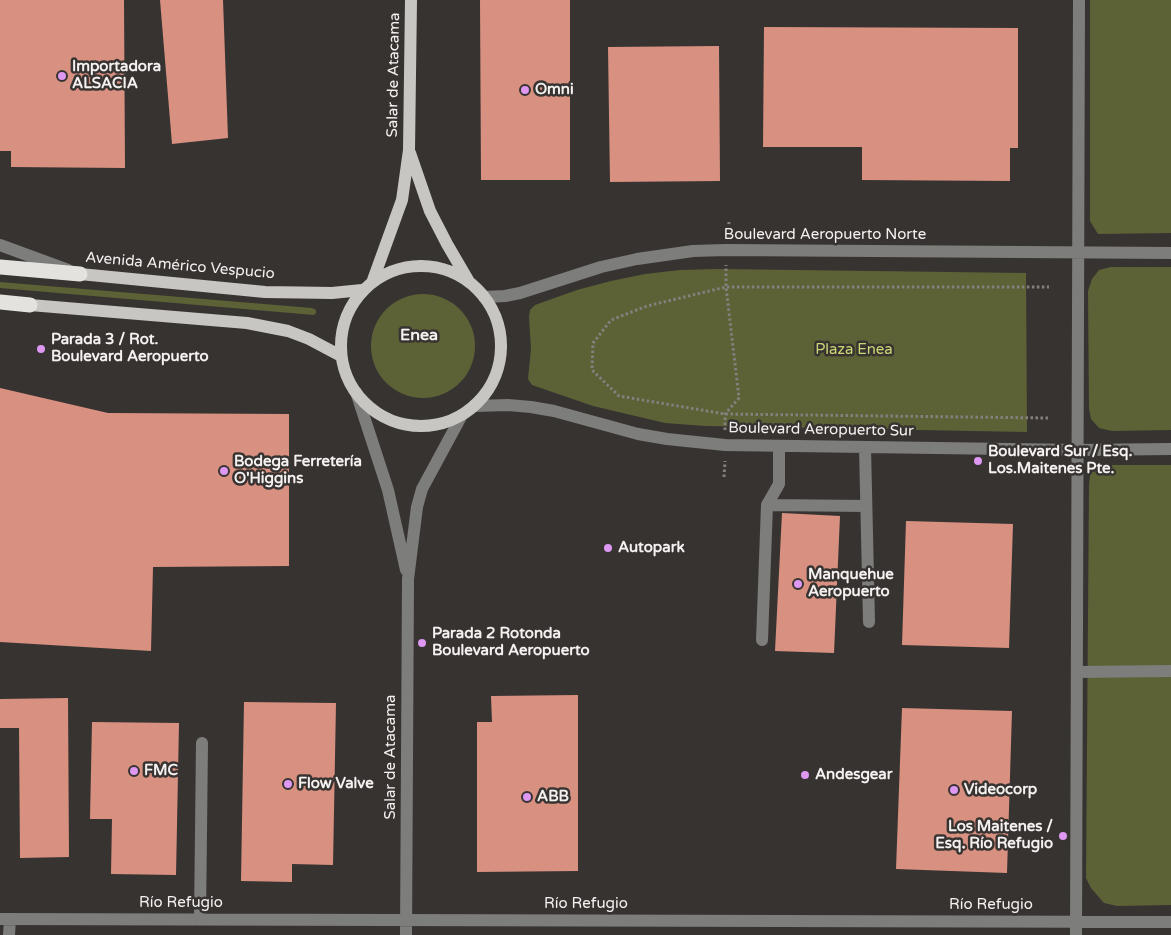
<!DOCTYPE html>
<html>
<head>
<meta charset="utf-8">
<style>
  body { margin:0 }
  canvas { display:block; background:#373331 }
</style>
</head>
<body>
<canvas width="1171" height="935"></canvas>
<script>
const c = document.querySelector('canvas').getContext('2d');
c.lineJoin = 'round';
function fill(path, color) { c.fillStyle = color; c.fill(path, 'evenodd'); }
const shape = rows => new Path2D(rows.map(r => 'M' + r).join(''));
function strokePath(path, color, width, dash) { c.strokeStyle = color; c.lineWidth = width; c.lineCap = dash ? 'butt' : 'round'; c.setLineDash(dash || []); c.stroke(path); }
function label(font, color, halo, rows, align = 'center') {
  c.font = font + ' "Varela Round",sans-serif'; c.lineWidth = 5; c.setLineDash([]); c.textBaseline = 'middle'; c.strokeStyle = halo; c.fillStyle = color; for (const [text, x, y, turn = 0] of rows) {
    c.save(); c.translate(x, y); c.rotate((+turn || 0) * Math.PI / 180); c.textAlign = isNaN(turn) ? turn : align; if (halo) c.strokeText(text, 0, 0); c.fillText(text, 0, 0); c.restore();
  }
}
fill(shape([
  [1090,0,1171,0,1171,233,1098,234,1090,221],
  [1111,267,1171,267,1171,430,1112,431,1099,428,1091,419,1089,408,1088,291,1092,279,1099,270],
  [717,269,1026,273,1027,432,705,426,665,423,593,406,532,385,528,379,531,349,529,317,530,310,535,305,577,290,611,281,645,274,680,270],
  [0,282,312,308,316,310,316,313,314,315,0,288],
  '371 346a52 52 0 1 1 104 0a52 52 0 1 1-104 0Z',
  [1103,465,1171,465,1171,905,1117,906,1104,903,1091,888,1086,878,1089,485,1090,475,1095,469]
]), '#5d6136');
fill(shape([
  [0,0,124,0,125,168,11,167,11,151,0,151],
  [160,0,223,0,228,138,172,144],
  [480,0,570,0,570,180,481,180],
  [764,27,1018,28,1018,148,1010,148,1010,181,862,180,862,147,763,147],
  [719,46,720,181,610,182,608,47],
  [0,388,108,413,289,414,289,566,153,567,151,651,0,642],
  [782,513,840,516,834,653,775,651],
  [906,521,1013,524,1009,648,902,645],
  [578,695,578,871,477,872,477,722,492,722,491,696],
  [68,698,69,857,20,858,19,728,0,728,0,699],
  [244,702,336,703,333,865,292,864,292,882,241,881],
  [902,708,1012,711,1007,873,896,869],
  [92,722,179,723,176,875,111,874,112,819,90,819]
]), '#d89080');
strokePath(shape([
  [728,234,729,222],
  [1048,418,725,414,619,396,592,370,593,343,611,320,647,306,726,287,1049,287],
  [725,430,725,414,739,398,726,287,726,265],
  [724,477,725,461]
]), '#83807e', 3, [2.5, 2.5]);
strokePath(shape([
  [0,245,68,270],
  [484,297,505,296,520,293,601,267,637,259,693,251,726,250,1171,253],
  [356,392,388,490,406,570],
  [474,406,508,405,531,407,554,411,638,434,667,439,725,445,1078,450,1171,449],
  [865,447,869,622],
  [767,505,866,506],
  [762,640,767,505,779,484,779,446],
  [1077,672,1171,671],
  [0,919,1171,922],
  [200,920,202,743],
  [9,935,10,919],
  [406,935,408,579,417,507,422,489,462,415],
  [1076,935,1079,0]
]), '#7d7d7b', 12);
strokePath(shape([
  [410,153,430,211,447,244,468,280],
  '341 346a80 80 0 1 1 160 0a80 80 0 1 1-160 0Z',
  [80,274,265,292,332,293,362,290],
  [373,280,402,200,409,150,411,0],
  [30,305,247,323,288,331,309,339,341,356]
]), '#c7c6c2', 12);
strokePath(shape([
  [0,267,80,274],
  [0,302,30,305]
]), '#e4e2de', 15);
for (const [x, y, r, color] of [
  [62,76,5,"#de98f2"],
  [525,90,5,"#de98f2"],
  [41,349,5,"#de98f2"],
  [978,461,5,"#de98f2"],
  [224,471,5,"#de98f2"],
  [608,548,5,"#de98f2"],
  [798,584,5,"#de98f2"],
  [422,643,5,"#de98f2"],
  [134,771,5,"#de98f2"],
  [805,775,5,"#de98f2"],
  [288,784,5,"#de98f2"],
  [954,790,5,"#de98f2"],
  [527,797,5,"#de98f2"],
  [1063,836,5,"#de98f2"]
]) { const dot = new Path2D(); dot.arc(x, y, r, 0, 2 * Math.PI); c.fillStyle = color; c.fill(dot); strokePath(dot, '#373331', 2); }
label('bold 15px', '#f4f1f0', '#373331', [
  ["Importadora",72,67],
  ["ALSACIA",72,84],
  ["Omni",535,90],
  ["Parada 3 / Rot.",51,340],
  ["Boulevard Aeropuerto",51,357],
  ["Boulevard Sur / Esq.",988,452],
  ["Los.Maitenes Pte.",988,469],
  ["Bodega Ferretería",234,462],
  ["O'Higgins",234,479],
  ["Autopark",618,548],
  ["Manquehue",808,575],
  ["Aeropuerto",808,592],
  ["Parada 2 Rotonda",432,634],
  ["Boulevard Aeropuerto",432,651],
  ["FMC",144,771],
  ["Andesgear",815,775],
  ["Flow Valve",298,784],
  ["Videocorp",964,790],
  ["ABB",537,797],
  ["Los Maitenes /",1053,827,"right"],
  ["Esq. Río Refugio",1053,844,"right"]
], 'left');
label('15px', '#f4f1f0', '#373331', [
  ["Salar de Atacama",394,75,-89],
  ["Boulevard Aeropuerto Norte",825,235],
  ["Avenida Américo Vespucio",180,266,5],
  ["Boulevard Aeropuerto Sur",821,430,1],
  ["Salar de Atacama",391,757,-90],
  ["Río Refugio",181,903],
  ["Río Refugio",586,904],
  ["Río Refugio",991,905]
]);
label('15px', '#cbd574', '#373331', [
  ["Plaza Enea",854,350]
]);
label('bold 16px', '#f4f1f0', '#373331', [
  ["Enea",419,336]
]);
</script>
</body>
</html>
